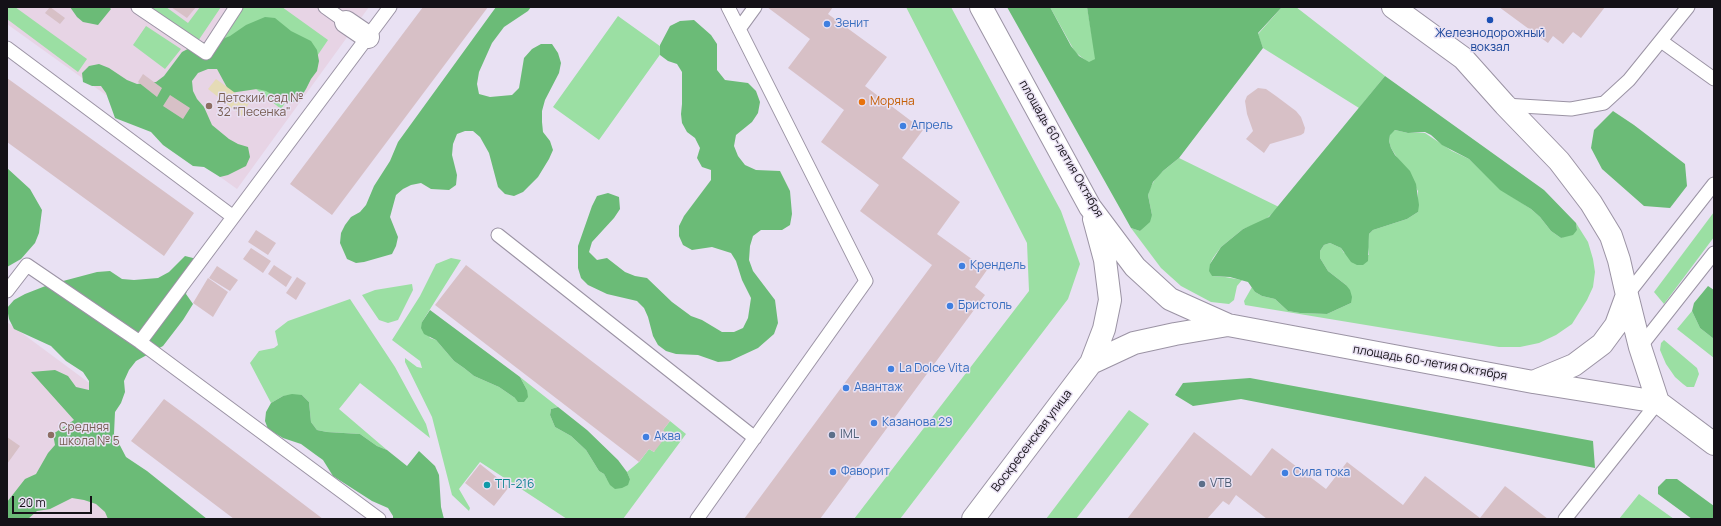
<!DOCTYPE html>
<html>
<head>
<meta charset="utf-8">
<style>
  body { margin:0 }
  #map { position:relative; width:1721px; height:526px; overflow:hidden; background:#e9e1f3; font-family:Manrope,sans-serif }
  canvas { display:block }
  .frame { position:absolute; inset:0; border:8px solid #141117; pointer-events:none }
  .scale { position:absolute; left:12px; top:496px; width:80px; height:18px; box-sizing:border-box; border:2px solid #141117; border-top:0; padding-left:5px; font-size:12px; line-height:14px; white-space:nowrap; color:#141117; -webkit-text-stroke:3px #e9e1f3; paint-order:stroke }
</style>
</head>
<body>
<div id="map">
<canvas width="1721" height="526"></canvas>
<div class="frame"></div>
<div class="scale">20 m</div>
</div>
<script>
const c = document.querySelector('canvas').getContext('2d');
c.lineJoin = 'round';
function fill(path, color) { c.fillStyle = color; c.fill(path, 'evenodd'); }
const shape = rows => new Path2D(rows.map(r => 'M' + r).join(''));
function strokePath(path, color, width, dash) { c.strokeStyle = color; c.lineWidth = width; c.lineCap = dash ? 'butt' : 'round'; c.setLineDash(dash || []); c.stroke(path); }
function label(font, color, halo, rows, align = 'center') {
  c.font = font + ' Manrope,sans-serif'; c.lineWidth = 3; c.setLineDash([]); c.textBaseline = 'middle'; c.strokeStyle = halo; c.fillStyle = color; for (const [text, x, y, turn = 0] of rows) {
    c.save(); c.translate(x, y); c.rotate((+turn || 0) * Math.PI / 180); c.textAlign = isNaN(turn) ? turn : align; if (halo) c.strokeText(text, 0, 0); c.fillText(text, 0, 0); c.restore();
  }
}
fill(shape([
  [7,7,369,7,237,189,7,24],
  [7,322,119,405,73,465,144,519,7,519]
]), '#e7d4e5');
fill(shape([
  [7,7,15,7,87,59,78,72,7,19],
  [150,7,166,7,188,23,200,7,221,7,198,41],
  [243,7,282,7,328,40,281,109,212,54],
  [906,7,951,7,1061,211,1080,264,1068,299,900,519,854,519,1029,291,1027,243],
  [1050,7,1087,7,1096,59,1089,63,1075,52],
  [1282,7,1296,7,1385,76,1359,108,1263,48,1258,34],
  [618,16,664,49,599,140,553,107],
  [146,26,181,49,165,69,133,45],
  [1395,130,1408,133,1425,133,1452,151,1469,159,1500,189,1531,209,1540,217,1551,231,1561,238,1577,230,1576,223,1588,242,1593,259,1595,272,1593,287,1587,300,1572,324,1556,335,1539,343,1520,347,1499,347,1245,305,1244,301,1252,287,1255,292,1262,296,1275,299,1288,311,1300,313,1327,314,1351,303,1346,285,1328,271,1320,258,1320,251,1324,245,1330,243,1341,248,1344,253,1369,255,1368,247,1369,234,1373,230,1407,219,1418,212,1418,191,1391,148,1389,141,1390,134],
  [1179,158,1279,207,1264,221,1243,229,1221,247,1213,258,1210,264,1212,276,1225,277,1242,280,1237,286,1234,300,1229,304,1211,302,1181,286,1161,268,1131,228,1140,231,1152,215,1148,195,1150,188,1157,176],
  [1714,212,1714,237,1664,304,1654,292],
  [451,258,461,260,422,322,430,338,436,340,454,361,464,368,474,376,499,387,515,398,527,390,520,377,558,407,551,409,550,415,555,427,571,436,586,450,599,471,604,474,607,479,630,479,627,472,639,462,649,449,654,452,663,430,670,421,686,434,623,519,567,519,480,462,459,489,470,508,469,511,452,495,432,417,405,362,405,358,417,367,422,368,420,361,392,340,420,296,436,264],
  [412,284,413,290,398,320,388,323,379,320,362,295,375,290],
  [350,299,395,367,426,424,430,438,360,383,339,409,387,450,377,446,360,434,327,432,317,430,311,422,309,402,302,395,283,396,271,403,250,363,259,351,274,348,278,345,275,331,288,321],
  [1692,311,1700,328,1714,339,1714,358,1677,329],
  [1664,340,1697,368,1699,374,1694,387,1687,387,1683,384,1675,377,1666,364,1660,350,1661,343],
  [1129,410,1149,424,1076,519,1046,519],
  [1639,494,1674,519,1619,519]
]), '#9bdfa3');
fill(shape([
  [70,7,109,7,111,9,98,25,83,22,77,17],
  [496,7,531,7,528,11,504,27,492,43,479,72,477,84,479,94,490,97,512,95,519,88,524,58,532,49,541,44,552,44,558,53,561,63,559,73,545,100,542,111,542,122,543,132,550,141,553,150,549,159,538,177,523,192,514,196,505,194,498,187,489,153,480,137,473,131,465,131,457,134,453,144,452,155,457,175,456,185,449,190,431,189,421,183,411,185,403,189,396,195,390,217,398,237,396,246,392,254,364,262,356,263,347,259,340,243,341,233,345,225,351,217,360,212,366,205,374,186,390,161,398,142],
  [1007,7,1050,7,1071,46,1079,56,1089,62,1095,59,1087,7,1282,7,1258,33,1263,48,1179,158,1163,171,1153,182,1148,195,1152,215,1150,222,1140,231,1131,228],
  [265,17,275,18,291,31,311,41,317,50,319,61,317,71,311,79,306,89,301,97,293,102,282,100,266,91,257,89,230,93,217,69,208,69,198,73,192,81,193,91,197,99,204,107,212,125,229,139,238,144,248,147,250,157,246,166,228,175,220,177,204,167,193,166,163,145,151,132,115,118,106,93,101,86,92,86,83,82,82,73,89,66,99,64,109,68,127,80,137,84,156,82,164,76,182,52,199,43,220,40,230,36,246,25],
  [694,20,711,35,717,44,717,70,725,80,748,83,756,91,760,102,758,113,752,122,736,135,734,146,738,156,745,165,756,170,780,171,790,191,792,214,790,225,782,230,761,230,753,236,750,246,749,260,753,271,775,300,778,323,774,334,758,348,730,361,718,362,698,355,676,354,666,351,658,345,653,336,648,317,644,308,637,301,607,294,588,285,581,278,578,268,578,246,592,206,597,196,608,193,619,197,620,209,614,218,592,242,589,252,597,260,607,258,625,272,635,276,647,278,672,302,691,316,702,320,722,332,734,332,743,328,748,318,751,298,742,280,736,261,731,253,712,247,692,250,683,245,679,236,679,226,684,216,711,180,711,170,702,167,697,158,700,148,695,138,687,132,682,123,681,114,682,104,682,72,677,64,668,61,660,55,660,45,670,26,680,21],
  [1385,76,1544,190,1576,223,1577,230,1573,235,1561,238,1551,231,1540,217,1531,209,1500,190,1469,159,1442,145,1431,135,1425,132,1408,133,1395,130,1390,135,1389,141,1391,148,1395,155,1410,171,1416,184,1419,205,1418,212,1407,219,1373,230,1369,234,1368,261,1363,265,1357,265,1351,262,1341,248,1330,243,1324,245,1320,251,1320,258,1328,271,1346,285,1350,290,1352,297,1351,303,1327,314,1300,313,1288,311,1275,299,1262,296,1255,292,1248,282,1230,277,1212,276,1209,271,1210,264,1221,247,1243,229,1269,217],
  [1613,111,1634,125,1685,164,1687,186,1670,208,1644,206,1602,169,1591,148,1594,130],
  [7,168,30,189,42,210,39,233,35,243,21,259,7,267],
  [185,256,197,259,186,294,193,304,183,320,163,346,136,361,129,370,124,381,125,392,121,403,115,412,114,434,126,457,147,471,207,519,108,519,105,512,96,504,84,500,72,498,50,509,37,511,28,519,7,519,7,502,25,479,36,474,48,453,55,445,53,434,74,420,31,372,55,370,68,376,76,387,89,390,89,381,83,372,66,361,51,346,14,329,9,319,7,308,14,300,25,294,48,285,97,272,110,271,122,279,134,280,158,278,169,272],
  [1708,286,1714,290,1714,339,1700,328,1692,311,1694,303],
  [430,310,520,377,527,390,528,397,524,402,518,402,515,398,499,387,474,376,464,368,454,361,436,340,424,334,421,328,422,322],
  [1250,378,1593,441,1595,468,1241,399,1193,406,1175,395,1183,383],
  [292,394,302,395,309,402,311,422,317,430,327,432,360,434,377,446,387,450,407,466,419,451,435,466,439,475,441,507,444,519,393,519,393,516,388,508,372,501,333,476,323,460,316,455,301,444,283,438,268,429,265,421,266,412,271,403,283,396],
  [558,407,587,430,618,460,627,472,630,479,628,485,622,488,615,489,610,485,604,474,599,471,586,450,571,436,555,427,550,415,551,409],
  [1666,479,1677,479,1714,506,1714,519,1692,519,1658,494,1658,487]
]), '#6bbb77');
fill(shape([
  [216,79,249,103,242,116,208,89]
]), '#e5dbb6');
fill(shape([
  [50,7,65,18,60,24,45,13],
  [171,7,196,7,187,18],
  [423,7,488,7,332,215,290,184],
  [767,7,833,7,828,14,887,57,865,86,923,130,902,158,960,202,937,234,987,270,975,287,985,295,820,519,744,519,932,265,860,211,879,185,821,142,844,110,788,68,810,39],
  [1499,7,1605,7,1581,38,1573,32,1563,44,1553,36,1548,43],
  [143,74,162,88,157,97,138,82],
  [7,78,194,213,164,256,7,142],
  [1258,88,1266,89,1276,96,1296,111,1301,117,1305,128,1304,133,1301,135,1270,144,1264,153,1246,139,1253,131,1247,114,1245,101,1247,96],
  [170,95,190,108,183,119,163,106],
  [256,230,276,243,268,255,248,242],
  [251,248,271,261,263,273,243,259],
  [274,265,292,277,286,287,268,274],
  [466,265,670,421,663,430,668,434,654,452,649,449,639,462,435,305],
  [217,266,238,280,230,291,209,278],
  [297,277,306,283,296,300,286,293],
  [208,278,228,292,213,317,193,303],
  [164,399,198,424,323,519,234,519,131,441],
  [1194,432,1251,476,1272,448,1326,489,1347,462,1403,505,1425,476,1480,518,1505,486,1548,519,1267,519,1236,495,1229,505,1223,501,1207,519,1127,519],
  [7,437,20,446,7,464],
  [480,464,509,487,494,506,465,483]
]), '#d7c0c6');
const lane = shape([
  [138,7,206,53,236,7],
  [325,7,346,22],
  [739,29,755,7],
  [1661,41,1714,79],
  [7,48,232,216],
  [1505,105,1571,109,1604,103,1629,80,1688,7],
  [498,235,755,438],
  [7,291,27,265,140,342],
  [1627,295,1714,184],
  [1640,347,1714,253],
  [379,519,140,342,390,7],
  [697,519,866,281,728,7],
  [1565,519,1658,402]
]);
const street = shape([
  [346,22,368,37]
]);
const primary = shape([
  [981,7,1090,207,1135,267,1170,299,1228,325,1533,382,1574,365,1602,344,1616,325,1627,295,1619,260,1611,236,1591,203,1559,161,1505,105,1463,58,1393,7],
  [1627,295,1640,347,1658,402],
  [1091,363,1134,343,1175,334,1228,325],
  [1533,382,1658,402,1714,444],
  [973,519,1091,363,1104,329,1110,300,1105,260,1094,219]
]);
strokePath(lane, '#9b93a4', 15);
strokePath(street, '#9b93a4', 24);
strokePath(primary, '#9b93a4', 24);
strokePath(lane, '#fff', 13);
strokePath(street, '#fff', 22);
strokePath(primary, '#fff', 22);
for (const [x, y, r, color] of [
  [1490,20,4,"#1a4fb4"],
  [827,24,4,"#3f7fe0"],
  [862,102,4,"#e8710a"],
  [209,106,4,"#8d6e63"],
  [903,126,4,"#3f7fe0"],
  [962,266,4,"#3f7fe0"],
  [950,306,4,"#3f7fe0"],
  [891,369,4,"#3f7fe0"],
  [846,388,4,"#3f7fe0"],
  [874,423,4,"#3f7fe0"],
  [51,435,4,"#8d6e63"],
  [832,435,4,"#5c6f8a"],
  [646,437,4,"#3f7fe0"],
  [833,472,4,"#3f7fe0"],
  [1285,473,4,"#3f7fe0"],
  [1202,484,4,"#5c6f8a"],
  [487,485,4,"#0f9aa8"]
]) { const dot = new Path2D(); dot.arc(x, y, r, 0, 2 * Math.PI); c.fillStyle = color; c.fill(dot); strokePath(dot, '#e9e1f3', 1.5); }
label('12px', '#366cbe', '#e9e1f3', [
  ["Зенит",835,24],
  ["Апрель",911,126],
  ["Крендель",970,266],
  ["Бристоль",958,306],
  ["La Dolce Vita",899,369],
  ["Авантаж",854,388],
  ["Казанова 29",882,423],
  ["Аква",654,437],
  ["Фаворит",841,472],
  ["Сила тока",1293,473]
], 'left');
label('12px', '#164399', '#e9e1f3', [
  ["Железнодорожный",1490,34],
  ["вокзал",1490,48]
]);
label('12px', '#785e54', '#e9e1f3', [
  ["Детский сад №",217,99],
  ["32 \"Песенка\"",217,113],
  ["Средняя",59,428],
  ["школа № 5",59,442]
], 'left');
label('12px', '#c56008', '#e9e1f3', [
  ["Моряна",870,102]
], 'left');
label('12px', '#141117', '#e9e1f3', [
  ["площадь 60-летия Октября",1061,149,60],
  ["площадь 60-летия Октября",1430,363,10],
  ["Воскресенская улица",1032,441,-53]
]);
label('12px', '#4e5e75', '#e9e1f3', [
  ["IML",840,435],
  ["VTB",1210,484]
], 'left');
label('12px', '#0d838f', '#e9e1f3', [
  ["ТП-216",495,485]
], 'left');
</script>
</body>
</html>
